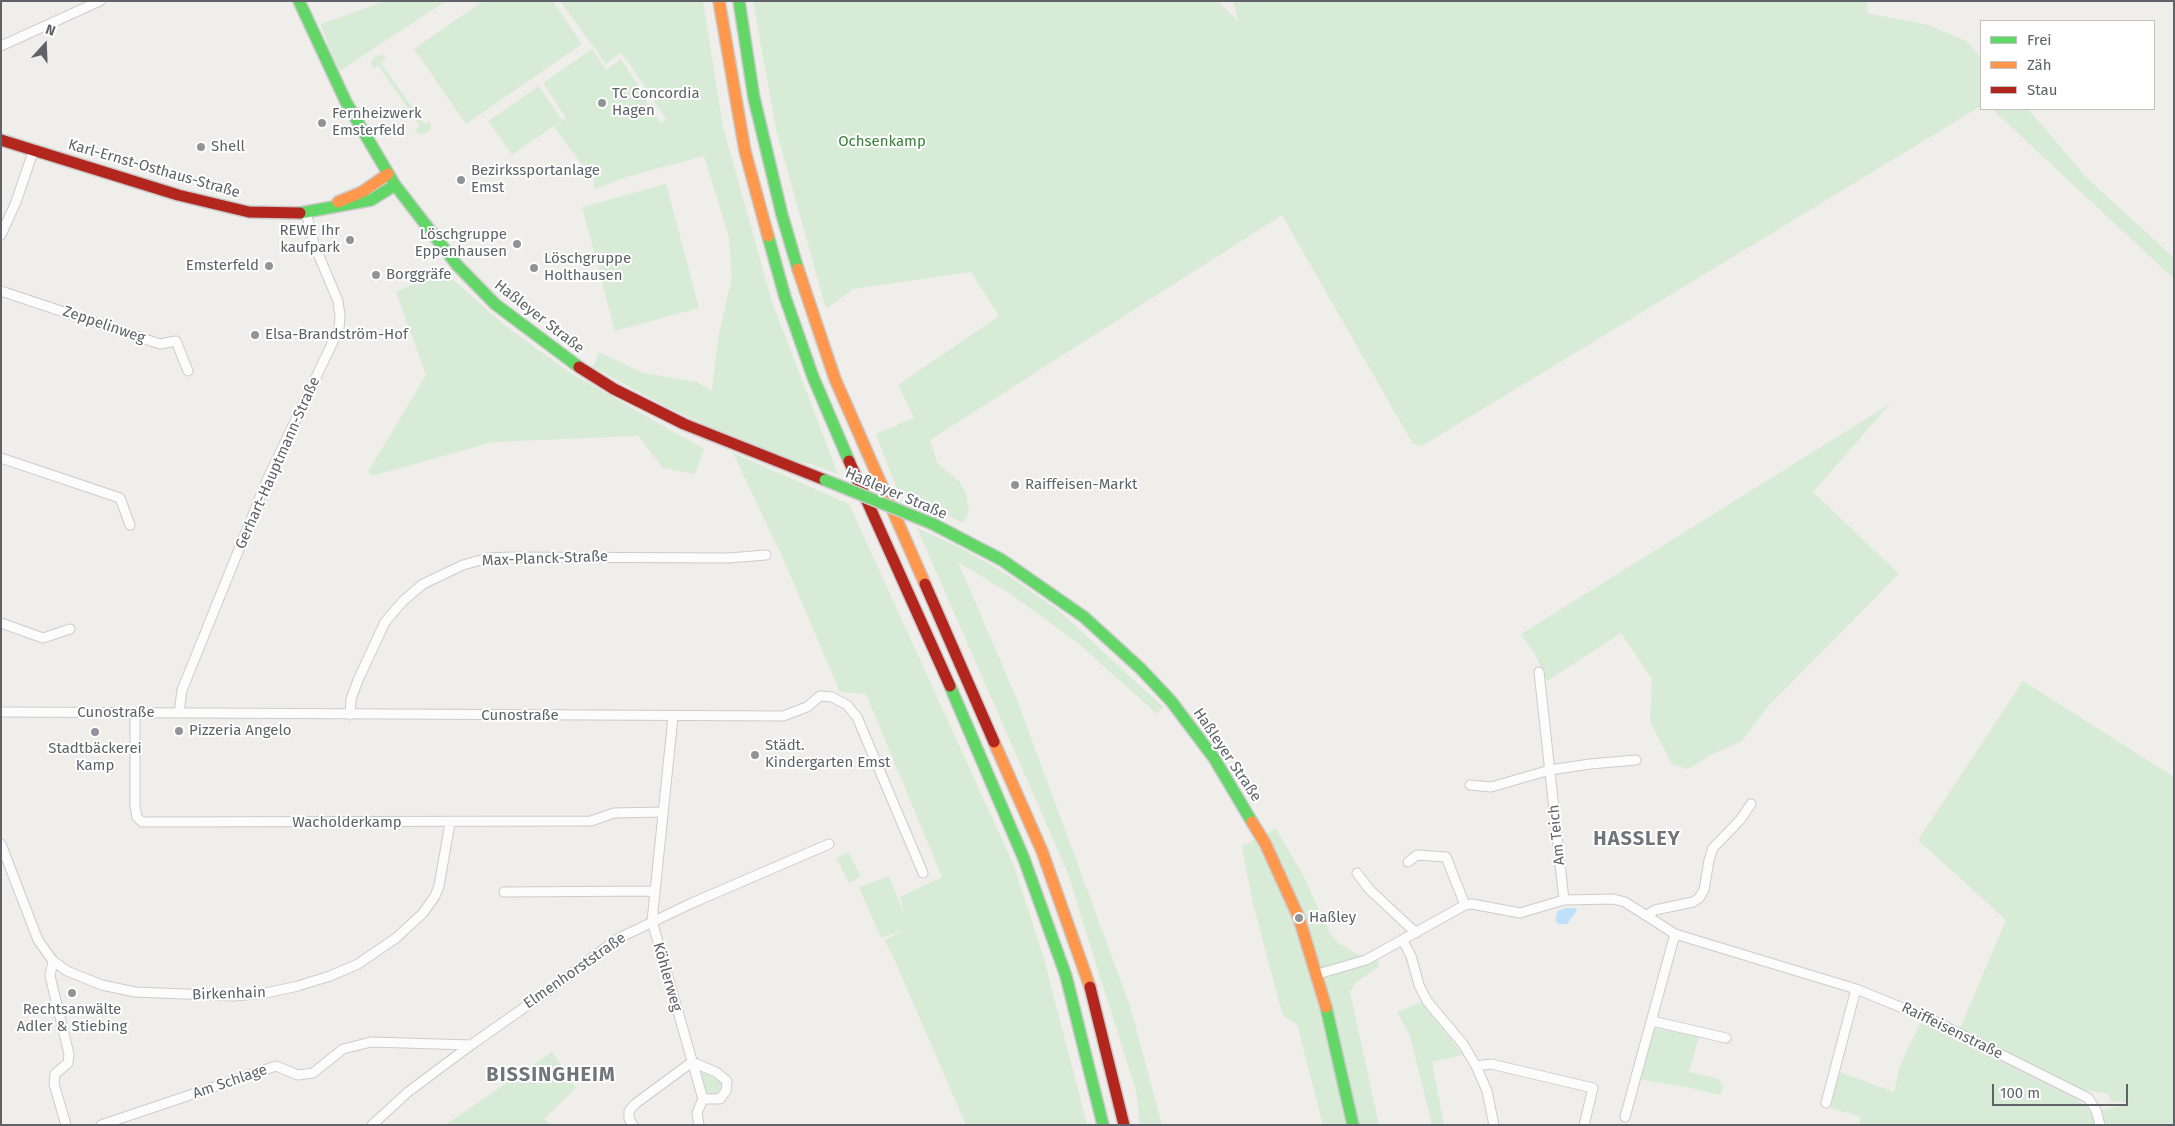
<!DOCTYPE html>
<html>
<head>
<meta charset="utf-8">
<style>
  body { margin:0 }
  #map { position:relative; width:2175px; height:1126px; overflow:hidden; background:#efeeea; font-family:"Fira Sans",sans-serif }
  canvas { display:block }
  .frame { position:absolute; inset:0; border:2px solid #5f6368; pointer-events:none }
  .legend { position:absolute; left:1980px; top:20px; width:175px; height:90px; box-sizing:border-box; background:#fff; border:1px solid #bfc1c3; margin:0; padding:6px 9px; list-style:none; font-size:15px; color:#5f6368 }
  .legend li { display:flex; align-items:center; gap:10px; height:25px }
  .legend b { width:25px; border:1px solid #bfc1c3 }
  .north { position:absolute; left:20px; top:20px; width:50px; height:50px; -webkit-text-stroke:4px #fff; paint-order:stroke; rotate:20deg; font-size:14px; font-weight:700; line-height:20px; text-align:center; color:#5f6368 }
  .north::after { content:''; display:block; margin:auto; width:18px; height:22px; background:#5f6368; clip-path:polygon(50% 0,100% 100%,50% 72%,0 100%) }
  .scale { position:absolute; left:1992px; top:1084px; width:136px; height:22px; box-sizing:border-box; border:2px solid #5f6368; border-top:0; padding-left:6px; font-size:15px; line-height:18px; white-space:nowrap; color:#5f6368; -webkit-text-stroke:4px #fff; paint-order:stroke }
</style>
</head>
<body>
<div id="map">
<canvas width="2175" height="1126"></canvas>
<div class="frame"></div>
<ul class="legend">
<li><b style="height:6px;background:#63d668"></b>Frei</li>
<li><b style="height:6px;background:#ff974d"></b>Zäh</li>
<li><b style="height:6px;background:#b3261e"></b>Stau</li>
</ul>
<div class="north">N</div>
<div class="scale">100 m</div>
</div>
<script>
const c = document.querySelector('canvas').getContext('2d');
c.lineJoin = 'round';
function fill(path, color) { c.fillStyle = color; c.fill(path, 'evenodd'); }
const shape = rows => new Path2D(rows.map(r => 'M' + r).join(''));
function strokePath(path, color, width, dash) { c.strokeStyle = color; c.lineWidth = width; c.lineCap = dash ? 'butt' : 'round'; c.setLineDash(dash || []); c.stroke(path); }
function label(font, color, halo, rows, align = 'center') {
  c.font = font + ' "Fira Sans",sans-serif'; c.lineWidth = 4; c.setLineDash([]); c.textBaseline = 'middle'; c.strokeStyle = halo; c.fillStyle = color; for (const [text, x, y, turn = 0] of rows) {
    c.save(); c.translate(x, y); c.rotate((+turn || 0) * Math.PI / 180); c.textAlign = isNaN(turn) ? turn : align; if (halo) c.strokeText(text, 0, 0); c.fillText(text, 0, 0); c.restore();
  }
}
fill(shape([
  [385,1,446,1,340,71,330,51,321,24],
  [483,1,553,1,582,44,466,124,414,49],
  [560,1,703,1,723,127,772,302,838,474,811,464,796,461,704,424,669,408,593,367,599,352,643,373,697,382,712,391,718,338,732,277,729,237,704,156,629,176,594,189,594,181,554,127,566,118,543,83,592,49,606,70,621,59,640,88,638,89,661,123,666,119,627,60,620,53,606,64],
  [753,1,1217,1,1238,21,1233,1,1868,1,1867,13,1928,25,1966,41,1981,57,1981,106,1422,446,1413,444,1282,215,930,440,937,463,959,481,966,493,969,511,963,523,898,492,876,434,914,418,898,385,999,316,971,272,853,289,826,309,776,129],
  [376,56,383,55,386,58,381,63,424,124,430,121,431,127,428,132,422,134,416,132,415,130,420,126,378,65,373,69,371,61],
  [539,86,562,120,512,155,488,121],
  [1992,109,2028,109,2086,177,2174,258,2174,279],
  [666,184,699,308,615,331,582,207],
  [443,271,508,328,572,374,704,449,695,474,663,468,638,436,493,442,372,476,368,472,426,375,396,292],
  [1890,404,1813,492,1899,574,1768,706,1742,741,1713,754,1688,769,1672,764,1650,722,1652,679,1621,633,1547,681,1536,656,1521,634],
  [733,453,849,504,1014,866,1044,959,1087,1125,966,1125,892,954,884,940,906,930,881,938,859,887,889,876,905,917,900,897,942,877,866,694,840,692,785,563],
  [917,528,963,549,1006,574,1058,610,1163,707,1157,714,1079,644,1012,595,958,562,1016,697,1130,1006,1162,1125,1140,1125,1136,1091,1067,871],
  [2023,681,2174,777,2174,1125,1859,1125,1861,1117,1831,1108,1839,1072,1894,1092,1900,1066,1921,1021,2073,1095,2092,1113,2132,1103,2111,1101,2108,1094,2078,1089,1959,1031,2006,920,1918,840],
  [1276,829,1303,875,1330,934,1340,944,1359,955,1379,961,1378,967,1355,983,1350,992,1379,1125,1323,1125,1297,1024,1283,1016,1252,900,1242,846],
  [848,852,861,876,849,883,836,858],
  [1422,1002,1463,1055,1432,1062,1444,1125,1432,1125,1410,1036,1397,1012],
  [1655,1028,1699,1036,1689,1072,1719,1079,1723,1087,1720,1095,1686,1087,1638,1079,1651,1031],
  [552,1052,576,1088,544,1119,551,1125,445,1125],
  [703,1072,722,1083,718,1094,710,1095,706,1091,701,1073]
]), '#d8ebd6');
fill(shape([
  [1566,908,1576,908,1577,910,1567,924,1559,924,1556,922,1556,916,1558,911]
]), '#bfe0f9');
const street = shape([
  [1,46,100,1],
  [1,235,16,202,34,149],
  [1,291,160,344,176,341,188,371],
  [1,458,120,498,130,525],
  [1,623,43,638,70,629],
  [1539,672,1564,900],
  [1,712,783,716,807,707,820,696,832,697,847,705,857,717,923,873],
  [135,713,135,806,137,817,142,822,591,821,614,813,662,812],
  [179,713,182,690,267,480,339,329,340,316,338,301,314,244,306,212],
  [350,715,351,699,358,680,385,622,403,601,423,584,463,565,488,558,512,557,728,558,766,555],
  [673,717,652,921,703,1099,697,1113,699,1125],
  [1470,785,1491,787,1550,770,1590,764,1636,760],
  [1,844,38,940,53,961,67,971,102,985,135,992,234,996,266,993,298,986,330,976,358,964,396,938,423,913,435,896,439,886,450,823],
  [1408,862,1417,855,1446,857,1465,905],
  [1357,873,1369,889,1416,933],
  [504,892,654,891],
  [1647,915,1655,910,1693,902,1699,898,1704,890,1709,860,1713,848,1740,820,1751,804],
  [1403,941,1411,956,1419,985,1427,1001,1463,1044,1476,1066,1487,1091,1494,1125],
  [53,961,50,976,69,1054,68,1063,55,1074,54,1084,66,1125],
  [1318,974,1366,960,1465,905,1472,904,1520,913,1564,900,1613,899,1625,902,1675,934,1856,989,1930,1019,2088,1098,2096,1110,2100,1125],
  [1652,1021,1726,1038],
  [692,1062,716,1072,727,1081,726,1091,720,1099,703,1099],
  [1476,1066,1491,1064,1593,1088,1584,1125],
  [1826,1103,1856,989],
  [1625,1117,1675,934],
  [101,1125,276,1066,298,1075,313,1073,343,1049,371,1042,471,1045],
  [372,1125,408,1092,471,1045,559,983,617,939,692,903,829,844],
  [633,1125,629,1119,629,1111,635,1104,692,1062]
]);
const fast = shape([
  [299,1,346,102,395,185,457,265,495,304,579,367],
  [739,1,754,98,782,215,798,269],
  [300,213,371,200,395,185],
  [768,236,785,297,813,377,849,461],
  [933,524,1002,560,1084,617,1141,669,1171,701,1214,758,1252,822],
  [950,686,1024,859,1066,976,1103,1125],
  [1326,1007,1353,1125]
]);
const slow = shape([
  [719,1,745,151,768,236],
  [338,202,362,192,388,174],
  [798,269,835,379,925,584],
  [994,742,1042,851,1090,987],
  [1252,822,1265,843,1299,918,1326,1007]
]);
const jam = shape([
  [1,140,178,195,249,212,300,213],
  [579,367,614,389,684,424,825,480],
  [849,461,950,686],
  [925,584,994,742],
  [1090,987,1124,1125]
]);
strokePath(street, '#cbcccc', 11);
strokePath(fast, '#cacacb', 14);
strokePath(slow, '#cacacb', 14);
strokePath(jam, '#cacacb', 14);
strokePath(street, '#fdfcfc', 9);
strokePath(fast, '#63d668', 11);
strokePath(slow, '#ff974d', 11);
strokePath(jam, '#b3261e', 11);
const fastBridge = shape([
  [825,480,933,524]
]);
strokePath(fastBridge, '#cacacb', 14, []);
strokePath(fastBridge, '#63d668', 11);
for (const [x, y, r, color] of [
  [602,103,5,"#919496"],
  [322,123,5,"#919496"],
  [201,147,5,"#919496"],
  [461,180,5,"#919496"],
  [350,240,5,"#919496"],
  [517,244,5,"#919496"],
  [269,266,5,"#919496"],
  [534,268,5,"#919496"],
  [376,275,5,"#919496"],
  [255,335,5,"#919496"],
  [1015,485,5,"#919496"],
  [179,731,5,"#919496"],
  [95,732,5,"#919496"],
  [755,755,5,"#919496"],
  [1299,918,5,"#919496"],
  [72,993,5,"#919496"]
]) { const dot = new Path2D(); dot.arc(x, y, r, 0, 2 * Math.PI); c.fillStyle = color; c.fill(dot); strokePath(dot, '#fff', 2); }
label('15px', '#5f6368', '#fff', [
  ["TC Concordia",612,94],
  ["Hagen",612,111],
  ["Fernheizwerk",332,114],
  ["Emsterfeld",332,131],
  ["Shell",211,147],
  ["Bezirkssportanlage",471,171],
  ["Emst",471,188],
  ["REWE Ihr",340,231,"right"],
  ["kaufpark",340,248,"right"],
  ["Löschgruppe",507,235,"right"],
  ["Eppenhausen",507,252,"right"],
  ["Löschgruppe",544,259],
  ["Holthausen",544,276],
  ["Emsterfeld",259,266,"right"],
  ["Borggräfe",386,275],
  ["Elsa-Brandström-Hof",265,335],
  ["Raiffeisen-Markt",1025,485],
  ["Pizzeria Angelo",189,731],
  ["Städt.",765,746],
  ["Kindergarten Emst",765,763],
  ["Stadtbäckerei",95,749,"center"],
  ["Kamp",95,766,"center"],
  ["Haßley",1309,918],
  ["Rechtsanwälte",72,1010,"center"],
  ["Adler & Stiebing",72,1027,"center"]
], 'left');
label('15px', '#348238', '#fff', [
  ["Ochsenkamp",882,142]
]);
label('15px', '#5f6368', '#fff', [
  ["Karl-Ernst-Osthaus-Straße",154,169,16],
  ["Haßleyer Straße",539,317,38],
  ["Zeppelinweg",104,325,19],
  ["Gerhart-Hauptmann-Straße",278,463,-66],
  ["Haßleyer Straße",896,494,23],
  ["Max-Planck-Straße",545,559,-2],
  ["Cunostraße",116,713],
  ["Cunostraße",520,716],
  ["Haßleyer Straße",1227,755,56],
  ["Wacholderkamp",347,823],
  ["Am Teich",1557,835,-96],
  ["Elmenhorststraße",575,971,-35],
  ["Köhlerweg",667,977,74],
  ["Birkenhain",229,994,-2],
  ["Raiffeisenstraße",1952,1031,26],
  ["Am Schlage",230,1082,-19]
]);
c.letterSpacing = '1px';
label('bold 20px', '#70757a', '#fff', [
  ["HASSLEY",1637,839],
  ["BISSINGHEIM",551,1075]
]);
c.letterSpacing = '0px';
</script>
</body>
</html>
